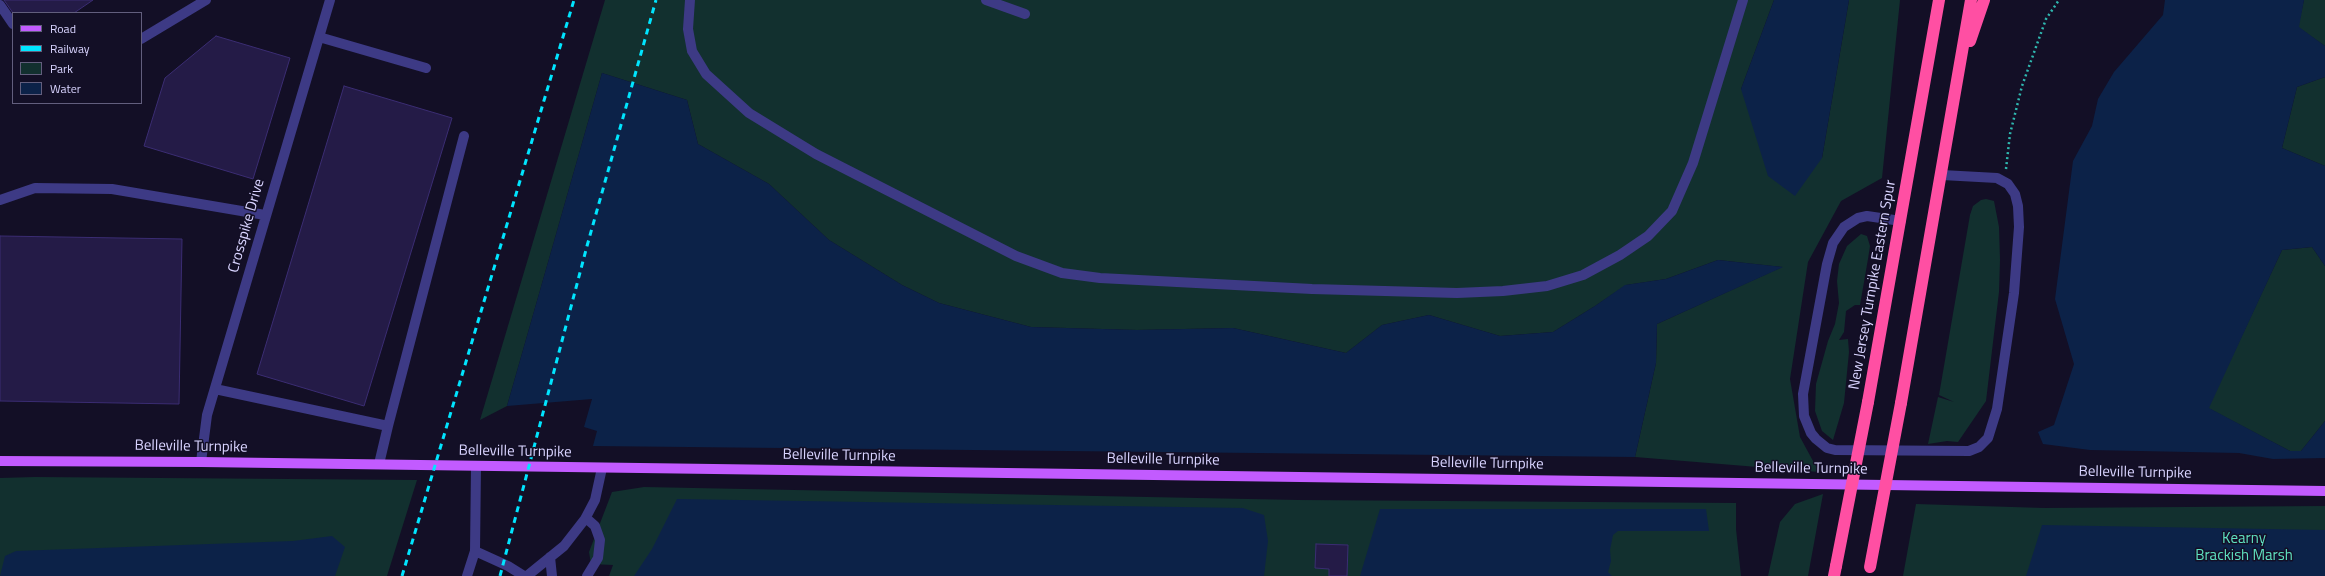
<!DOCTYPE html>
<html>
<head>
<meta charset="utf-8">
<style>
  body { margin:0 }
  #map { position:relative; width:2325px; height:576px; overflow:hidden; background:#130f26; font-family:"Titillium Web",sans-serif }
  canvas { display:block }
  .legend { position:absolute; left:12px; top:12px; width:130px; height:92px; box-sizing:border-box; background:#130f26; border:1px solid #625e7d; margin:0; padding:5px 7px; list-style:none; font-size:12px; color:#d9d4ff }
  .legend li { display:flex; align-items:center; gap:8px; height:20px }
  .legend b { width:20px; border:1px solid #625e7d }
</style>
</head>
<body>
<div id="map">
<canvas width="2325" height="576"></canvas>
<ul class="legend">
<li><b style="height:5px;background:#c25bff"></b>Road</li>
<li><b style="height:5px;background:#00e5ff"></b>Railway</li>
<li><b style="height:11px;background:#12302f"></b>Park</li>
<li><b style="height:11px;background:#0c2248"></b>Water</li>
</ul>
</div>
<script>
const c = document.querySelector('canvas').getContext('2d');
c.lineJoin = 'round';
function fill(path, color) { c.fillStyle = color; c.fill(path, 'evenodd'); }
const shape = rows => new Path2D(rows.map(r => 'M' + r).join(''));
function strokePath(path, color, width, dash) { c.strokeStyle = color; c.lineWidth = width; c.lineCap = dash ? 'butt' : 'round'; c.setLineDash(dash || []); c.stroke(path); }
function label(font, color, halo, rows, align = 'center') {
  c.font = font + ' "Titillium Web",sans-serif'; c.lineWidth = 3; c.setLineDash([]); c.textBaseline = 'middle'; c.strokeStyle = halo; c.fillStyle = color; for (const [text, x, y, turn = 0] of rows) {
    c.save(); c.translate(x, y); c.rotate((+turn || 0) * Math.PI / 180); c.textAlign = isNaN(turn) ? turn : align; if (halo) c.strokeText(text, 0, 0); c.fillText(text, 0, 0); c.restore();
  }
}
fill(shape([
  [605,0,1774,0,1741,89,1822,158,1849,0,1900,0,1882,178,1841,201,1808,262,1790,379,1800,437,1819,472,1635,457,1656,363,1657,324,1782,267,1718,260,1666,279,1626,285,1595,306,1553,332,1500,336,1429,315,1382,325,1346,353,1233,328,1137,330,1031,327,939,303,902,285,829,240,769,184,698,144,687,100,602,73,507,406,480,420],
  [2304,0,2325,0,2325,46,2298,27],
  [2325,77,2325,166,2282,148,2297,87],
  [1986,199,1994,201,1999,227,2000,260,1999,292,1986,401,1958,442,1947,441,1928,444,1938,397,1954,402,1939,395,1970,215,1973,206,1981,200],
  [1861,234,1867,236,1870,246,1868,259,1860,305,1855,305,1846,311,1844,332,1839,340,1848,339,1849,352,1844,403,1833,440,1822,431,1815,411,1816,384,1828,341,1835,324,1839,303,1837,281,1839,264,1847,246],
  [2312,247,2325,266,2325,421,2301,451,2290,451,2208,408,2282,250],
  [35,477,417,480,387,576,0,576,0,478],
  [644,487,1299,500,1736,503,1736,529,1741,576,609,576,613,565,591,564,589,552,612,492],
  [1823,494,1808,576,1768,576,1780,522,1795,504],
  [1916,504,2044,508,2325,506,2325,576,1903,576]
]), '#12302f');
fill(shape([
  [1774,0,1849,0,1822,158,1795,196,1768,176,1741,89],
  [2165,0,2304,0,2299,27,2325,46,2325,77,2297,87,2282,148,2325,166,2325,266,2312,247,2282,250,2209,408,2290,451,2301,451,2325,421,2325,458,2273,459,2239,453,2090,450,2043,444,2038,432,2054,425,2074,364,2055,299,2073,161,2092,126,2098,99,2114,72,2163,15],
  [602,73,687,100,698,144,769,184,829,240,902,285,939,303,1031,327,1137,330,1233,328,1346,353,1382,325,1429,315,1500,336,1553,332,1595,306,1625,285,1666,279,1718,260,1783,267,1657,324,1656,363,1635,457,593,446,597,431,584,427,592,399,507,406],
  [677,499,1243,508,1264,515,1268,541,1264,576,634,576,652,549],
  [1380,509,1706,509,1709,531,1618,531,1613,535,1610,550,1611,561,1608,572,1612,576,1360,576],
  [2042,525,2325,530,2325,576,2026,576],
  [332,536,345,547,335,576,0,576,5,556,16,551,293,541]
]), '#0c2248');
const building = shape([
  [4,0,93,0,74,13,13,13,4,0],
  [216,36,290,58,253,179,144,146,165,78,216,36],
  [344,86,452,118,364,406,257,374,344,86],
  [0,236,182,239,179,404,0,401,0,236],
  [1316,544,1348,545,1347,576,1329,576,1329,569,1315,568,1316,544]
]);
fill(building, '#241b47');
strokePath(building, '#3b2d73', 1);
strokePath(shape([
  [2006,169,2010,134,2022,86,2046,19,2059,0]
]), '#2fb8b0', 2.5, [2, 3]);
strokePath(shape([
  [690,0,688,29,692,51,706,74,749,113,816,154,1016,256,1062,273,1100,278,1312,289,1457,293,1503,291,1547,286,1583,275,1620,255,1648,236,1672,211,1693,163,1743,0],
  [986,0,1025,14],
  [0,5,13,24],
  [319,37,426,68],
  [141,39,206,0],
  [0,200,35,188,112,189,265,215],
  [1901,221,1867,216,1858,218,1844,227,1833,243,1827,264,1803,394,1804,416,1811,433,1816,439,1827,448,1835,450,1969,451,1979,447,1988,438,1997,409,2014,293,2019,227,2018,206,2015,194,2008,184,1997,178,1942,175],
  [215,389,388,426,464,136],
  [201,462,207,415,330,0],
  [379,464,388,426],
  [586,518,595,526,600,540,598,558,587,576],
  [475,551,508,566,524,576],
  [550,557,552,576],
  [467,576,475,551,476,466],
  [527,576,564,546,585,519,595,500,602,468]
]), '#3d3a85', 10);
strokePath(shape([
  [0,461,201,462,2325,491]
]), '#c25bff', 10);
strokePath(shape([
  [1970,41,1984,0],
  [1868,402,1939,0],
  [1901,403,1971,0],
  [1834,576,1836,566]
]), '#ff4fa3', 12);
strokePath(shape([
  [402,576,574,0],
  [500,576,587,246,656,0]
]), '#00e5ff', 3, [6, 5]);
strokePath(shape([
  [1836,566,1868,402],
  [1870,567,1901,403]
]), '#ff4fa3', 12);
label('15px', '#d9d4ff', '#130f26', [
  ["Crosspike Drive",247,226,-74],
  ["New Jersey Turnpike Eastern Spur",1873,285,-80],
  ["Belleville Turnpike",191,447,1],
  ["Belleville Turnpike",515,452,1],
  ["Belleville Turnpike",839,456,1],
  ["Belleville Turnpike",1163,460,1],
  ["Belleville Turnpike",1487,464,1],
  ["Belleville Turnpike",1811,469,1],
  ["Belleville Turnpike",2135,473,1]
]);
label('15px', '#5fe0c0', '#130f26', [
  ["Kearny",2244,539],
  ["Brackish Marsh",2244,556]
]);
</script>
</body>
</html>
